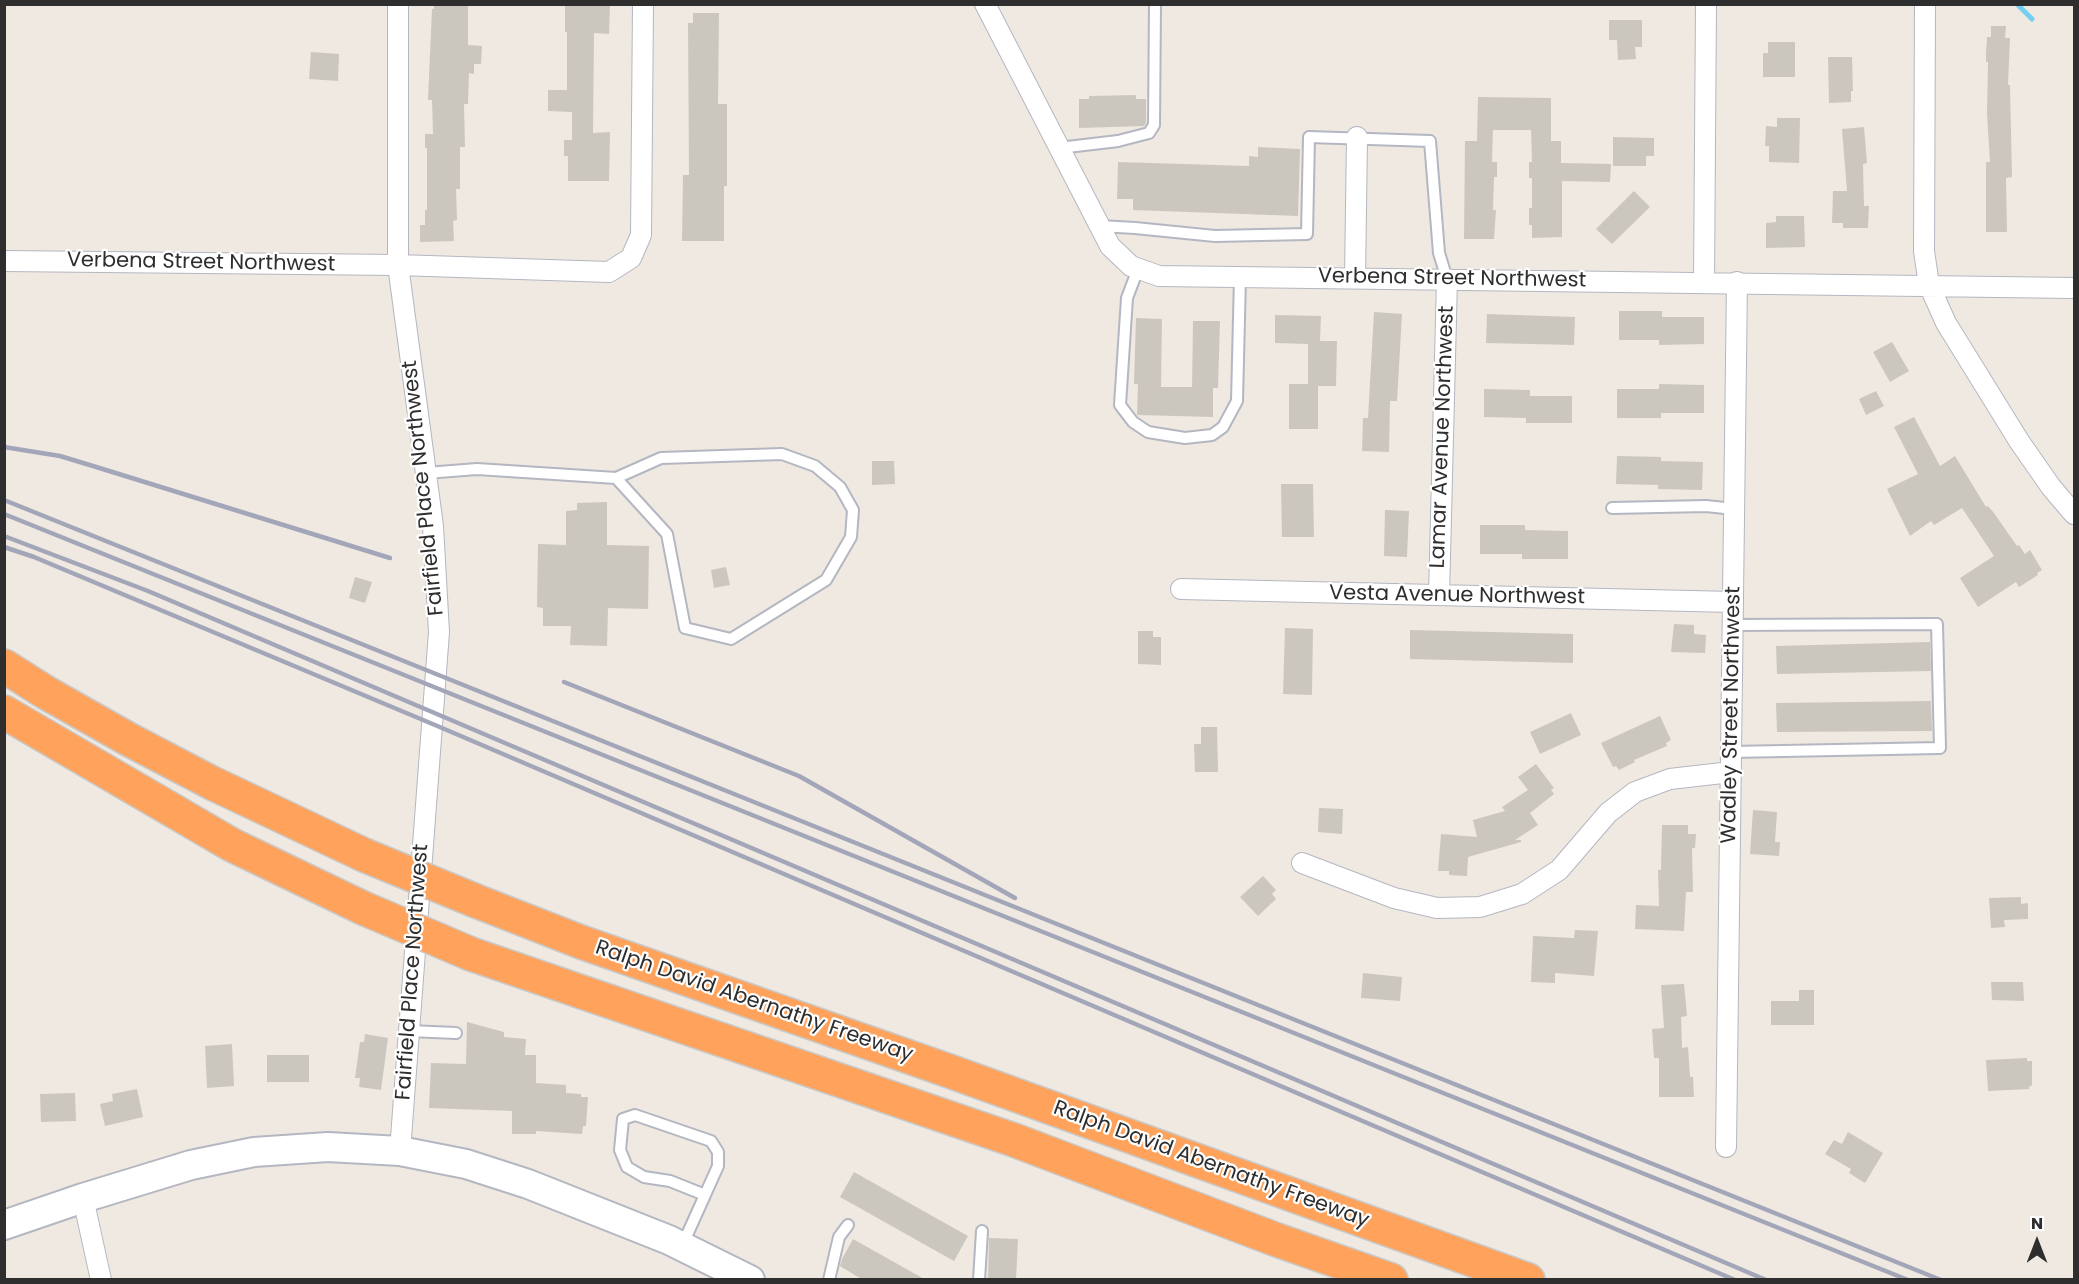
<!DOCTYPE html>
<html>
<head>
<meta charset="utf-8">
<style>
  body { margin:0 }
  #map { position:relative; width:2079px; height:1284px; overflow:hidden; background:#efe9e1; font-family:Poppins,sans-serif }
  canvas { display:block }
  .frame { position:absolute; inset:0; border:6px solid #2e2e2e; pointer-events:none }
  .north { position:absolute; left:2007px; top:1212px; width:60px; height:60px; -webkit-text-stroke:4px #fff; paint-order:stroke; rotate:0deg; font-size:16px; font-weight:700; line-height:24px; text-align:center; color:#2e2e2e }
  .north::after { content:''; display:block; margin:auto; width:21px; height:27px; background:#2e2e2e; clip-path:polygon(50% 0,100% 100%,50% 72%,0 100%) }
</style>
</head>
<body>
<div id="map">
<canvas width="2079" height="1284"></canvas>
<div class="frame"></div>
<div class="north">N</div>
</div>
<script>
const c = document.querySelector('canvas').getContext('2d');
c.lineJoin = 'round';
const shape = rows => new Path2D(rows.map(r => 'M' + r).join(''));
function strokePath(path, color, width, dash) { c.strokeStyle = color; c.lineWidth = width; c.lineCap = dash ? 'butt' : 'round'; c.setLineDash(dash || []); c.stroke(path); }
function fill(path, color) { c.fillStyle = color; c.fill(path, 'evenodd'); }
function label(font, color, halo, rows, align = 'center') {
  c.font = font + ' Poppins,sans-serif'; c.lineWidth = 4.5; c.setLineDash([]); c.textBaseline = 'middle'; c.strokeStyle = halo; c.fillStyle = color; for (const [text, x, y, turn = 0] of rows) {
    c.save(); c.translate(x, y); c.rotate((+turn || 0) * Math.PI / 180); c.textAlign = isNaN(turn) ? turn : align; if (halo) c.strokeText(text, 0, 0); c.fillText(text, 0, 0); c.restore();
  }
}
strokePath(shape([
  [2017,4,2032,19]
]), '#75cff0', 5);
fill(shape([
  [434,4,468,4,468,45,482,46,481,64,474,64,474,74,469,73,468,104,464,104,465,147,460,147,460,189,456,189,457,220,453,221,454,241,420,242,420,225,425,225,425,210,427,210,427,148,425,148,425,134,433,134,432,100,428,100,432,9,434,9],
  [565,4,610,5,609,34,594,33,593,133,610,132,609,181,568,181,568,156,564,156,564,140,572,140,572,112,548,111,548,90,567,90,567,32,565,32],
  [693,13,719,13,718,104,727,104,727,186,724,186,724,241,682,241,683,175,689,175,688,23,693,23],
  [1609,20,1642,20,1642,47,1635,47,1636,59,1618,60,1617,40,1609,40],
  [1991,26,2006,26,2005,38,2010,38,2008,85,2010,85,2012,177,2006,178,2007,232,1986,232,1986,162,1990,162,1987,114,1988,62,1986,62,1986,53,1987,37,1991,37],
  [1768,42,1795,42,1795,77,1763,77,1763,53,1768,53],
  [311,52,339,54,338,81,309,79],
  [1828,57,1852,57,1853,91,1851,91,1851,102,1829,103],
  [1136,95,1136,99,1146,99,1146,123,1144,126,1079,128,1079,99,1089,99,1089,96],
  [1478,97,1551,98,1551,141,1561,141,1561,163,1611,164,1610,182,1562,181,1562,237,1532,238,1532,225,1529,225,1529,208,1532,208,1532,178,1529,178,1529,162,1532,162,1531,130,1493,130,1492,162,1497,162,1497,177,1494,177,1493,210,1496,210,1494,239,1464,239,1465,141,1477,141],
  [1777,118,1800,118,1799,163,1769,162,1769,146,1765,146,1766,126,1777,127],
  [1864,127,1867,163,1863,164,1864,206,1869,206,1868,228,1843,228,1843,223,1832,223,1833,191,1847,191,1842,129],
  [1613,137,1654,138,1654,156,1646,156,1646,166,1613,166],
  [1258,147,1300,149,1298,216,1133,210,1133,199,1117,199,1118,162,1249,166,1249,156,1258,157],
  [1634,191,1650,207,1612,244,1596,229],
  [1776,216,1804,216,1805,247,1766,248,1766,223,1776,222],
  [1619,311,1662,311,1662,317,1704,317,1704,344,1659,345,1659,340,1619,340],
  [1374,312,1402,314,1397,401,1390,401,1389,452,1362,451,1363,418,1368,418],
  [1487,314,1575,317,1574,345,1486,343],
  [1275,315,1321,316,1320,341,1337,341,1336,386,1318,386,1318,429,1289,429,1289,384,1308,384,1308,344,1275,343],
  [1136,318,1162,319,1161,387,1192,387,1193,321,1220,321,1218,388,1213,388,1213,417,1137,415,1138,384,1134,384],
  [1892,342,1909,371,1890,382,1873,352],
  [1659,384,1704,385,1704,413,1661,413,1661,418,1617,418,1617,389,1659,389],
  [1484,389,1530,390,1530,396,1572,396,1572,423,1526,423,1526,418,1484,417],
  [1876,391,1884,406,1866,415,1859,399],
  [1914,417,1940,466,1955,456,1986,507,1988,506,1994,513,2017,546,2019,545,2025,554,2030,550,2042,570,2037,573,2038,575,2019,587,2016,582,1978,607,1960,578,1994,556,1962,508,1934,525,1931,521,1910,536,1887,489,1918,474,1894,427],
  [1617,456,1661,457,1661,461,1703,462,1702,490,1658,489,1658,485,1616,484],
  [872,461,894,461,895,484,872,485],
  [1281,484,1313,484,1314,537,1282,537],
  [607,502,607,545,649,546,648,609,608,608,607,646,570,645,571,626,543,626,543,608,537,607,538,544,566,545,566,511,577,510,577,503],
  [1385,510,1409,511,1407,557,1384,556],
  [1480,525,1525,525,1525,530,1568,531,1568,559,1522,559,1522,554,1480,554],
  [726,567,730,585,714,588,711,570],
  [355,577,372,582,365,603,349,598],
  [1674,624,1694,625,1694,634,1706,635,1705,653,1671,652],
  [1285,628,1313,629,1312,695,1283,694],
  [1410,630,1573,634,1573,663,1410,659],
  [1138,631,1153,631,1153,637,1161,637,1161,665,1138,664],
  [1930,642,1931,671,1777,674,1776,646],
  [1931,701,1932,731,1777,732,1776,703],
  [1571,713,1581,735,1540,754,1530,732],
  [1660,716,1671,740,1666,743,1667,746,1634,760,1635,762,1619,770,1616,766,1613,767,1601,743],
  [1201,727,1217,727,1218,772,1195,772,1194,744,1201,744],
  [1536,764,1554,788,1551,790,1554,794,1530,813,1538,825,1515,840,1521,840,1521,842,1468,857,1467,876,1449,875,1449,871,1438,871,1441,834,1477,837,1473,820,1505,811,1502,807,1528,790,1518,777],
  [1319,808,1343,809,1342,834,1318,832],
  [1753,810,1777,812,1775,842,1780,842,1779,856,1750,854],
  [1662,825,1688,825,1688,834,1696,834,1695,848,1692,848,1693,892,1686,892,1684,931,1635,929,1636,905,1659,906,1658,870,1661,870],
  [1263,876,1276,890,1272,894,1276,899,1258,916,1240,897],
  [2021,897,2021,904,2028,903,2028,919,2004,920,2005,927,1991,928,1989,898],
  [1575,930,1598,931,1594,976,1555,973,1555,983,1531,982,1533,936,1574,938],
  [1363,973,1402,977,1400,1001,1361,998],
  [1991,982,2023,982,2024,1001,1992,1000],
  [1684,984,1687,1016,1681,1017,1682,1048,1688,1047,1690,1077,1693,1077,1694,1097,1659,1097,1659,1058,1654,1058,1652,1029,1664,1028,1661,985],
  [1799,990,1814,990,1814,1025,1771,1025,1771,1001,1799,1001],
  [467,1022,504,1032,504,1037,526,1039,525,1055,536,1055,536,1083,566,1085,566,1093,581,1094,581,1097,588,1097,586,1126,583,1126,582,1134,536,1131,536,1134,512,1134,512,1111,429,1108,431,1063,466,1064],
  [365,1034,388,1038,381,1090,359,1087,360,1078,355,1078,360,1042,364,1042],
  [232,1044,234,1086,207,1088,205,1046],
  [267,1055,309,1055,309,1082,267,1082],
  [2027,1058,2027,1061,2032,1061,2032,1085,2029,1087,2029,1089,1988,1091,1986,1060],
  [137,1089,143,1117,105,1126,100,1104,113,1101,112,1094],
  [75,1093,76,1121,41,1122,40,1094],
  [1848,1132,1883,1153,1865,1183,1849,1173,1851,1169,1825,1154,1834,1140,1842,1144],
  [854,1172,968,1236,954,1261,840,1197],
  [989,1238,1018,1239,1016,1280,988,1280],
  [853,1239,926,1280,863,1280,840,1266,842,1259]
]), '#cbc7bf');
const service = shape([
  [1059,148,1118,141,1149,133,1154,125,1155,4],
  [1100,226,1135,228,1215,236,1307,234,1309,137,1430,141,1439,253,1447,279],
  [1138,269,1127,298,1120,405,1133,422,1148,432,1185,438,1212,435,1223,427,1237,401,1240,277],
  [426,473,477,469,616,478,667,534,685,628,731,639,826,580,851,537,853,510,840,487,815,466,782,454,661,458,616,478],
  [1612,508,1706,506,1734,509],
  [1731,752,1940,748,1937,624,1732,625],
  [409,1031,456,1033],
  [682,1246,705,1195,670,1181,644,1177,627,1167,620,1150,623,1119,635,1115,711,1141,718,1152,718,1166,705,1195],
  [829,1280,839,1237,848,1225],
  [979,1280,982,1231]
]);
const minor = shape([
  [398,4,398,265,433,526,439,632,400,1151],
  [985,4,1110,246,1131,266,1159,276,2074,288],
  [1925,4,1924,251,1929,285,1946,323,2019,441,2051,487,2074,514],
  [4,261,398,265,609,272,631,258,641,235,643,4],
  [1355,278,1357,137],
  [1704,282,1706,4],
  [1181,589,1733,602],
  [1439,595,1447,279],
  [1302,863,1394,898,1437,908,1480,907,1522,894,1559,870,1608,813,1635,792,1670,779,1731,772],
  [1726,1147,1737,282],
  [83,1198,101,1280]
]);
const secondary = shape([
  [4,1225,83,1198,191,1165,254,1152,328,1147,400,1151,466,1164,528,1184,669,1240,750,1280]
]);
const motorway = shape([
  [4,666,45,692,128,739,212,783,364,855],
  [4,712,232,845,363,908],
  [476,901,581,942,952,1072,1528,1280],
  [471,954,1014,1140,1277,1240,1391,1280]
]);
strokePath(service, '#b4b7c1', 14);
strokePath(minor, '#b4b7c1', 22);
strokePath(secondary, '#b4b7c1', 32);
strokePath(motorway, '#c9c9c9', 36);
strokePath(service, '#fff', 10);
strokePath(minor, '#fff', 20);
strokePath(secondary, '#fff', 28);
strokePath(motorway, '#ffa35c', 33);
strokePath(shape([
  [4,447,60,456,93,466,390,558],
  [4,500,1941,1280],
  [4,514,1908,1280],
  [4,536,148,591,1766,1280],
  [4,547,34,557,435,725,1735,1280],
  [564,682,799,776,1015,898]
]), '#a3a6b8', 4.5);
const motorwayBridge = shape([
  [364,855,476,901],
  [363,908,471,954]
]);
strokePath(motorwayBridge, '#c9c9c9', 36, []);
strokePath(motorwayBridge, '#ffa35c', 33);
label('21px', '#2e2e2e', '#fff', [
  ["Verbena Street Northwest",201,263,1],
  ["Verbena Street Northwest",1452,279,1],
  ["Lamar Avenue Northwest",1443,437,-88],
  ["Fairfield Place Northwest",424,488,-96],
  ["Vesta Avenue Northwest",1457,596,1],
  ["Wadley Street Northwest",1732,715,-89],
  ["Fairfield Place Northwest",413,972,-86],
  ["Ralph David Abernathy Freeway",754,1002,19],
  ["Ralph David Abernathy Freeway",1211,1165,20]
]);
</script>
</body>
</html>
